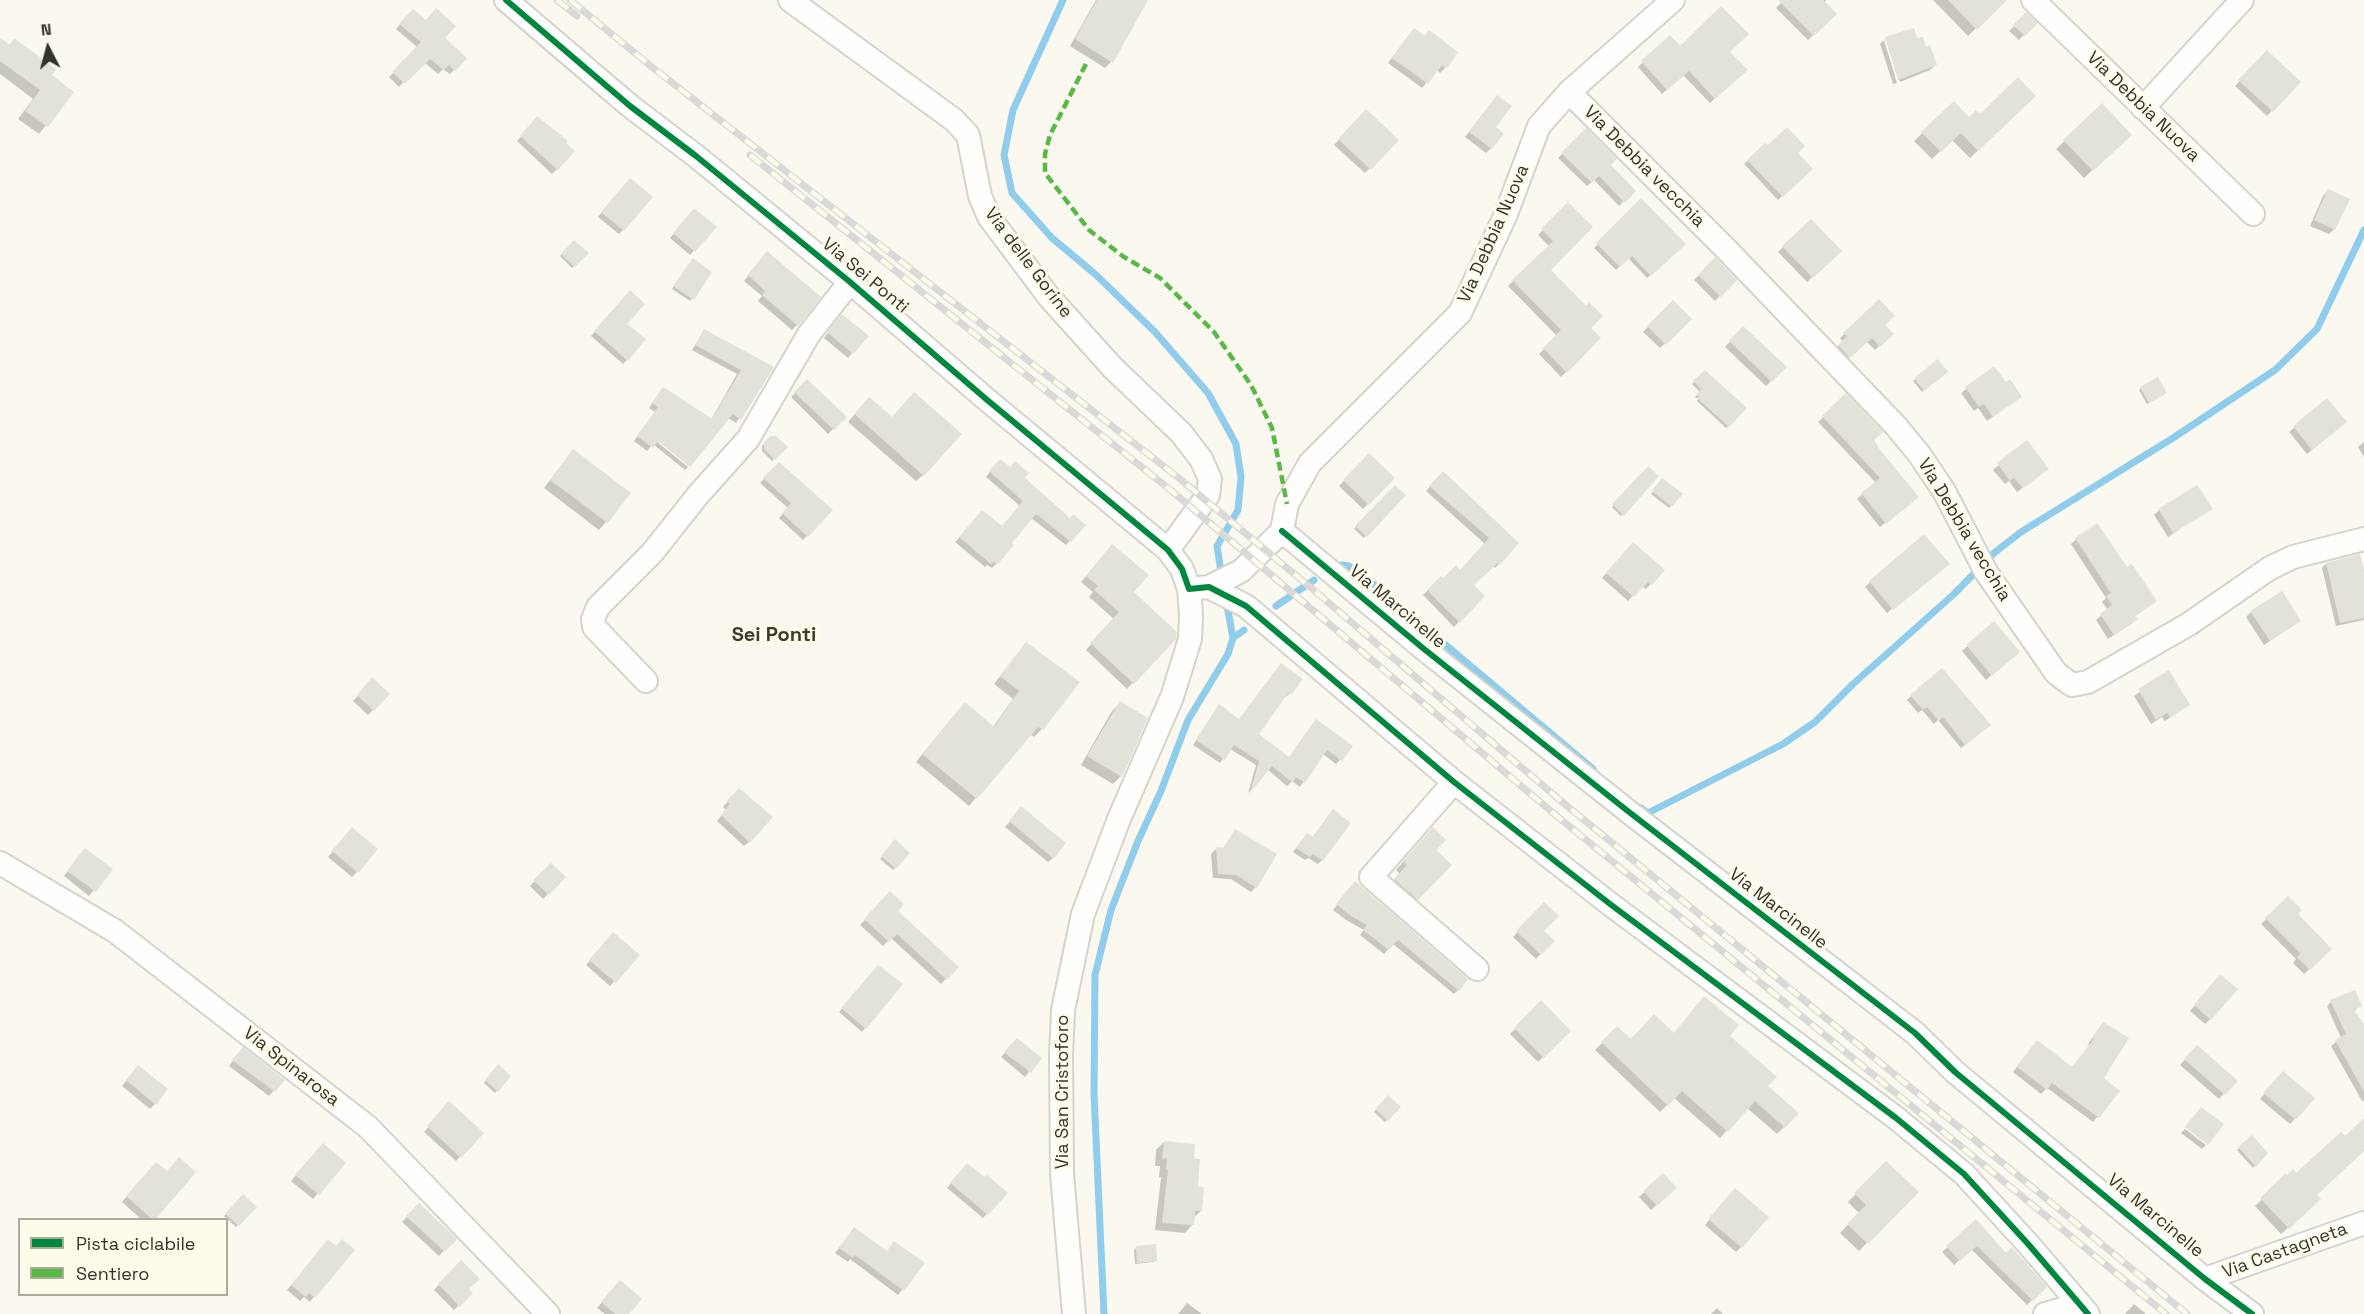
<!DOCTYPE html>
<html>
<head>
<meta charset="utf-8">
<style>
  body { margin:0 }
  #map { position:relative; width:2364px; height:1314px; overflow:hidden; background:#faf8ef; font-family:"Space Grotesk",sans-serif }
  canvas { display:block }
  .legend { position:absolute; left:18px; top:1218px; width:210px; height:78px; box-sizing:border-box; background:#fffbea; border:2px solid #adab9e; margin:0; padding:8px 10px; list-style:none; font-size:18px; color:#33322b }
  .legend li { display:flex; align-items:center; gap:12px; height:30px }
  .legend b { width:30px; border:2px solid #adab9e }
  .north { position:absolute; left:18px; top:18px; width:60px; height:60px; -webkit-text-stroke:4px #fffbea; paint-order:stroke; rotate:354deg; font-size:16px; font-weight:700; line-height:24px; text-align:center; color:#33322b }
  .north::after { content:''; display:block; margin:auto; width:21px; height:27px; background:#33322b; clip-path:polygon(50% 0,100% 100%,50% 72%,0 100%) }
</style>
</head>
<body>
<div id="map">
<canvas width="2364" height="1314"></canvas>
<ul class="legend">
<li><b style="height:8px;background:#00873e"></b>Pista ciclabile</li>
<li><b style="height:8px;background:#58b947"></b>Sentiero</li>
</ul>
<div class="north">N</div>
</div>
<script>
const c = document.querySelector('canvas').getContext('2d');
c.lineJoin = 'round';
function fill(path, color) { c.fillStyle = color; c.fill(path, 'evenodd'); }
const shape = rows => new Path2D(rows.map(r => 'M' + r).join(''));
function strokePath(path, color, width, dash) { c.strokeStyle = color; c.lineWidth = width; c.lineCap = dash ? 'butt' : 'round'; c.setLineDash(dash || []); c.stroke(path); }
function label(font, color, halo, rows, align = 'center') {
  c.font = font + ' "Space Grotesk",sans-serif'; c.lineWidth = 6; c.setLineDash([]); c.textBaseline = 'middle'; c.strokeStyle = halo; c.fillStyle = color; for (const [text, x, y, turn = 0] of rows) {
    c.save(); c.translate(x, y); c.rotate((+turn || 0) * Math.PI / 180); c.textAlign = isNaN(turn) ? turn : align; if (halo) c.strokeText(text, 0, 0); c.fillText(text, 0, 0); c.restore();
  }
}
fill(shape([
  [1096,0,1136,0,1144,5,1111,62,1105,68,1070,46],
  [1784,0,1826,0,1824,3,1835,14,1808,40,1776,8],
  [1933,0,1999,0,2002,3,1968,36],
  [2026,14,2035,23,2019,40,2009,31],
  [408,15,443,39,454,70,450,74,443,69,438,74,424,62,399,87,389,77,418,48,396,29],
  [1913,30,1916,40,1925,48,1935,65,1930,70,1900,82,1887,40,1884,40],
  [1409,35,1424,38,1445,68,1440,73,1437,70,1422,88,1388,63],
  [1670,37,1680,49,1728,52,1746,70,1710,103,1683,75,1662,94,1638,67],
  [0,39,9,46,14,40,50,76,72,92,39,134,18,119,33,99,0,74],
  [1884,40,1897,83,1893,84,1880,44],
  [2267,52,2299,82,2267,116,2235,86],
  [2034,96,1970,158,1952,140,1932,159,1914,141,1954,103,1969,119],
  [1492,102,1494,128,1491,148,1486,153,1465,137],
  [2102,105,2129,135,2084,178,2056,149],
  [1366,111,1397,140,1365,173,1334,145],
  [533,123,552,131,554,130,566,141,557,169,552,174,517,141],
  [1586,130,1609,165,1634,191,1619,206,1594,180,1587,186,1558,158],
  [1765,145,1796,153,1811,169,1778,200,1744,164],
  [626,184,623,230,619,234,598,217],
  [2328,191,2334,229,2329,234,2310,226,2323,196],
  [1641,200,1684,244,1647,278,1628,258,1616,270,1594,248],
  [1568,205,1549,270,1589,328,1599,338,1561,377,1539,354,1557,336,1508,286,1549,246,1538,235],
  [691,214,714,228,690,255,670,238],
  [1811,221,1840,251,1807,282,1778,252],
  [574,242,587,253,572,268,560,256],
  [763,258,797,325,792,330,758,301,762,296,744,281],
  [1715,259,1735,280,1715,301,1694,280],
  [691,262,710,273,690,301,672,289],
  [626,297,624,324,627,360,623,364,591,336],
  [1879,301,1883,325,1892,334,1875,350,1866,341,1845,361,1834,350,1843,342,1840,338],
  [1673,302,1690,319,1660,348,1643,332],
  [837,321,867,336,848,358,824,338],
  [1743,328,1785,367,1766,386,1725,347],
  [704,331,772,368,736,423,728,418,653,435,651,437,688,467,685,470,653,444,647,451,634,441,655,412,649,408,659,393,711,420,737,374,692,350],
  [1937,361,1946,372,1922,392,1913,381],
  [1994,368,2005,384,2020,397,1987,421,1978,408,1974,411,1961,393],
  [1705,372,1745,409,1726,428,1697,401,1698,399,1695,397,1700,392,1692,384],
  [807,381,845,417,828,434,791,397],
  [2141,388,2166,393,2147,404,2139,390],
  [1846,396,1912,502,1880,527,1857,499,1876,483,1818,422],
  [2327,400,2340,427,2307,454,2289,432],
  [862,406,923,475,916,481,848,422],
  [771,437,786,447,772,461,762,451,762,446],
  [2027,442,2042,473,2017,492,2009,481,2005,484,1993,470],
  [2364,442,2364,457,2358,447],
  [1369,455,1393,478,1363,509,1339,486],
  [566,459,629,494,599,530,544,488],
  [779,464,831,510,803,540,779,518,788,508,760,483],
  [995,465,1023,478,1070,519,1084,525,1066,545,1031,518,1010,543,996,564,992,568,987,565,985,567,955,542,978,516,1001,528,1020,506,986,477],
  [1648,468,1657,476,1621,516,1612,507],
  [1443,473,1517,544,1495,568,1493,566,1472,585,1483,596,1454,627,1423,595,1441,578,1443,580,1460,572,1485,544,1426,491],
  [1662,480,1680,495,1669,508,1651,494],
  [1395,487,1404,495,1364,538,1354,529],
  [2211,508,2168,537,2154,515,2159,510],
  [1924,536,1943,569,1887,613,1865,587],
  [2076,539,2127,569,2155,601,2134,617,2136,619,2131,624,2108,639,2096,620,2108,610,2102,602,2106,598,2071,544],
  [1629,548,1663,570,1646,589,1642,586,1628,601,1602,578],
  [1106,552,1132,592,1174,639,1127,689,1086,650,1114,619,1089,597,1093,592,1081,582],
  [2326,564,2364,576,2364,620,2336,626,2322,568],
  [2251,612,2299,621,2264,645,2246,617],
  [1993,624,2013,657,1986,680,1962,651],
  [1019,652,1078,682,1042,729,1034,737,1030,734,969,806,916,762,957,712,993,727,1013,699,994,684],
  [2168,672,2188,705,2165,721,2162,717,2151,724,2134,696],
  [1301,679,1290,693,1286,697,1285,696,1256,734,1288,759,1312,725,1340,760,1336,764,1323,754,1300,787,1292,781,1287,786,1268,770,1248,793,1256,765,1230,749,1220,763,1193,745,1219,706,1238,720],
  [373,680,388,694,368,715,353,701],
  [1911,696,1985,729,1961,748,1938,720,1934,724,1922,710,1918,713,1907,700],
  [1120,703,1121,776,1113,784,1081,765,1112,711],
  [739,790,749,842,744,846,717,821,726,810,723,807],
  [1017,813,1053,858,1048,862,1005,827],
  [1329,815,1349,823,1322,860,1318,864,1308,858,1305,860,1293,852,1303,839,1312,838],
  [1235,831,1256,887,1251,892,1231,879,1213,878,1211,854,1216,849,1222,850],
  [347,834,357,872,352,877,328,857],
  [1425,837,1434,850,1449,865,1409,907,1387,887,1400,874,1396,870],
  [896,841,908,853,893,870,880,859],
  [80,855,111,869,89,896,64,876],
  [551,865,564,877,543,899,530,886],
  [1351,887,1458,990,1454,994,1393,944,1384,954,1360,935,1364,930,1346,920,1333,910],
  [890,893,896,911,957,967,941,984,891,938,883,946,860,925],
  [2288,898,2296,914,2330,949,2304,974,2293,963,2296,959,2261,924],
  [1544,904,1542,931,1553,941,1536,959,1513,937],
  [609,938,638,955,610,986,586,965],
  [874,970,865,1028,862,1032,839,1012],
  [2215,981,2210,1019,2205,1024,2190,1011],
  [2331,1002,2360,1006,2354,1011,2364,1030,2364,1100,2362,1101,2331,1046,2341,1038,2327,1006],
  [1541,1003,1569,1031,1538,1062,1510,1034],
  [2103,1024,2102,1079,2118,1091,2093,1122,2047,1088,2041,1094,2013,1072,2032,1047,2072,1068,2090,1045,2088,1044],
  [1617,1028,1631,1041,1673,1034,1728,1036,1766,1086,1784,1127,1777,1134,1747,1108,1720,1138,1674,1098,1660,1112,1595,1050],
  [1012,1045,1029,1072,1025,1077,1001,1057],
  [2192,1051,2235,1081,2219,1099,2180,1065],
  [238,1054,283,1080,269,1096,229,1066],
  [498,1066,509,1076,495,1093,484,1083],
  [133,1072,155,1104,150,1109,122,1086],
  [2278,1078,2313,1098,2290,1124,2260,1099],
  [1388,1097,1399,1107,1385,1122,1374,1112],
  [445,1108,482,1133,456,1161,424,1132],
  [2185,1129,2206,1145,2202,1149,2181,1133],
  [2252,1137,2266,1153,2253,1168,2237,1150],
  [2345,1138,2364,1143,2364,1150,2315,1195,2312,1206,2281,1234,2255,1206,2286,1176,2296,1175],
  [1164,1142,1192,1160,1201,1211,1193,1218,1192,1225,1185,1233,1155,1230,1161,1177,1159,1177,1160,1166,1155,1166,1156,1150],
  [318,1150,344,1163,313,1199,291,1181],
  [1886,1163,1916,1192,1859,1251,1840,1233,1859,1213,1848,1202],
  [151,1169,153,1220,142,1220,122,1202],
  [963,1169,1005,1193,983,1218,947,1188],
  [1663,1175,1675,1188,1651,1210,1639,1197],
  [1730,1195,1741,1247,1736,1252,1705,1225],
  [243,1196,255,1207,236,1227,224,1216],
  [419,1205,455,1239,439,1256,402,1222],
  [1976,1222,2006,1255,2045,1287,2027,1305,1971,1249,1954,1265,1942,1252],
  [854,1229,886,1253,923,1263,898,1295,850,1259,848,1262,835,1253],
  [324,1246,336,1248,314,1297,310,1302,304,1297,300,1301,287,1290],
  [1136,1248,1156,1260,1154,1262,1135,1264,1134,1250],
  [461,1262,467,1289,471,1293,454,1310,434,1290],
  [615,1287,627,1314,605,1314,597,1308],
  [1187,1303,1202,1314,1178,1314],
  [2134,1304,2146,1314,2125,1314],
  [1717,1308,1723,1314,1711,1314]
]), '#0003');
strokePath(shape([
  [1063,0,1013,110,1004,155,1012,193,1052,238,1095,274,1155,332,1208,393,1236,444,1241,477,1238,510,1217,546,1222,578],
  [1342,565,1349,566,1359,572,1593,769],
  [1276,606,1314,580],
  [1233,638,1244,630],
  [1641,808,1648,813,1783,744,1815,722,1853,684,1954,594,1994,553,2021,532,2173,438,2275,370,2317,329,2364,230],
  [1104,1314,1094,1094,1095,975,1111,910,1138,841,1161,791,1188,720,1228,654,1233,638,1226,600]
]), '#90cdec', 7);
fill(shape([
  [1097,0,1148,0,1113,63,1075,39],
  [1778,0,1823,0,1837,14,1814,36],
  [1948,0,2007,0,1977,30],
  [1721,6,1749,34,1730,52,1748,70,1715,99,1689,71,1667,90,1641,61,1670,35,1680,46],
  [436,8,456,26,445,38,467,58,455,71,449,65,444,70,430,59,405,84,392,72,421,42,399,24,413,9,426,20],
  [2026,12,2038,23,2025,36,2013,25],
  [1414,28,1425,36,1429,30,1458,52,1446,69,1442,65,1428,84,1392,58],
  [1914,28,1917,38,1923,37,1926,47,1930,45,1937,65,1898,80,1885,37],
  [0,38,10,45,14,38,56,69,52,75,74,92,48,127,25,111,40,90,0,61],
  [2267,50,2301,82,2273,112,2238,80],
  [2018,77,2036,96,1978,151,1961,133,1941,152,1921,132,1954,101,1969,117,1976,110,1980,114],
  [1497,95,1512,106,1496,127,1504,134,1492,149,1469,132],
  [2102,103,2132,135,2093,171,2063,140],
  [1366,109,1399,140,1371,170,1338,139],
  [537,116,568,141,566,143,575,151,558,170,520,136],
  [1787,127,1805,146,1798,153,1813,169,1783,197,1747,160,1765,143,1768,145],
  [1586,128,1617,159,1611,165,1636,191,1625,203,1599,176,1592,183,1561,153],
  [630,178,653,197,624,231,601,212],
  [2328,189,2350,199,2335,230,2314,220],
  [1641,198,1686,244,1651,276,1632,256,1620,267,1596,243],
  [1568,202,1593,227,1551,270,1586,306,1589,302,1603,316,1591,328,1601,338,1567,373,1543,348,1561,330,1512,280,1553,241,1541,229],
  [694,208,717,227,695,252,673,233],
  [1811,219,1842,251,1813,278,1782,246],
  [574,240,589,253,575,267,561,254],
  [767,251,821,297,798,326,762,295,765,291,748,275],
  [1715,257,1737,280,1721,297,1698,275],
  [693,258,712,272,694,300,673,286],
  [630,290,645,304,627,324,646,339,628,361,594,331],
  [1879,299,1895,316,1885,325,1894,334,1880,347,1872,338,1850,358,1838,345,1847,336,1843,333],
  [1673,300,1692,319,1666,345,1647,326],
  [842,314,869,336,853,354,827,332],
  [1743,326,1787,367,1772,382,1729,341],
  [704,329,774,367,741,420,733,414,690,467,658,441,653,448,637,436,658,407,652,403,663,387,712,419,741,370,695,345],
  [1938,359,1948,372,1924,391,1914,378],
  [1994,366,2006,382,2010,379,2022,397,1993,417,1984,404,1979,407,1965,387],
  [1705,370,1747,408,1729,427,1697,398,1699,396,1696,394,1701,389,1693,381],
  [2158,377,2167,393,2149,403,2140,387],
  [807,379,847,417,834,430,794,392],
  [914,392,962,434,924,476,854,414,869,397,892,417],
  [1846,393,1883,432,1874,440,1876,445,1919,497,1886,524,1861,493,1880,478,1822,416],
  [2327,398,2347,422,2312,450,2293,426],
  [770,436,776,436,788,447,775,460,764,449,764,442],
  [2027,440,2049,469,2023,488,2014,478,2010,481,1997,463],
  [573,449,631,493,608,523,550,480],
  [1369,453,1395,478,1369,505,1343,480],
  [1000,459,1010,467,1015,461,1029,473,1025,478,1070,518,1073,514,1086,525,1071,542,1036,514,1012,543,1014,545,997,565,993,561,991,564,959,537,982,510,1002,526,1023,501,989,471],
  [779,462,833,510,808,537,782,513,791,503,763,478],
  [1648,466,1659,476,1624,516,1612,504],
  [1443,471,1519,543,1500,565,1498,563,1474,585,1485,596,1460,623,1427,590,1441,576,1443,578,1456,565,1460,570,1489,538,1429,486],
  [1662,478,1683,494,1672,507,1652,491],
  [1395,485,1406,495,1367,537,1355,526],
  [2197,485,2213,509,2173,533,2158,509],
  [2097,523,2127,567,2132,564,2157,601,2135,616,2138,619,2114,635,2100,614,2112,605,2106,596,2111,593,2075,538],
  [1924,534,1950,564,1893,610,1869,581],
  [1633,542,1665,570,1652,585,1648,582,1634,597,1606,573],
  [1112,544,1149,575,1134,592,1177,632,1176,639,1134,684,1090,643,1119,612,1094,590,1098,586,1086,576],
  [2360,554,2364,570,2364,618,2340,623,2326,563],
  [2282,591,2301,621,2270,641,2250,611],
  [1994,621,2020,652,1992,676,1966,645],
  [1026,642,1080,682,1043,730,1038,727,977,799,922,754,965,702,994,727,1019,691,1000,676],
  [1281,663,1303,679,1292,694,1289,692,1259,734,1289,757,1316,719,1353,746,1342,761,1327,750,1305,783,1296,777,1293,783,1272,766,1250,793,1259,761,1234,745,1225,760,1196,740,1219,704,1239,719],
  [1942,668,1991,725,1965,745,1943,717,1939,721,1927,707,1923,710,1910,695],
  [2169,670,2190,705,2170,717,2167,713,2156,720,2138,689],
  [372,677,390,694,374,711,357,695],
  [1120,701,1148,718,1122,777,1087,756],
  [739,788,773,817,750,843,721,815,730,804,727,801],
  [1021,806,1066,843,1054,859,1009,821],
  [1333,809,1351,823,1323,861,1313,854,1310,857,1296,848,1307,833,1313,837],
  [352,827,378,849,358,873,332,851],
  [1433,827,1446,840,1436,850,1452,865,1418,900,1394,879,1407,865,1403,861],
  [1235,829,1277,854,1257,888,1236,875,1218,874,1216,847,1224,848],
  [895,839,910,853,896,869,881,856],
  [85,848,113,869,96,892,67,871],
  [551,863,566,877,549,895,533,880],
  [1355,881,1468,979,1459,991,1398,940,1389,950,1363,930,1367,925,1351,916,1336,904],
  [890,891,904,904,898,911,959,967,947,980,897,934,889,942,864,919],
  [2288,896,2302,910,2298,914,2332,949,2310,970,2297,957,2300,953,2265,918],
  [1544,902,1559,916,1544,931,1555,941,1541,955,1516,931],
  [613,932,640,955,616,983,589,960],
  [878,965,903,984,866,1029,841,1008],
  [2220,974,2238,989,2211,1020,2194,1005],
  [2355,990,2362,1006,2354,1010,2364,1024,2364,1092,2335,1040,2346,1034,2330,1000],
  [1704,996,1739,1025,1730,1036,1777,1077,1768,1086,1799,1113,1785,1128,1755,1101,1728,1132,1682,1091,1668,1106,1601,1042,1617,1026,1631,1039,1654,1014,1674,1033],
  [1541,1000,1571,1031,1544,1058,1514,1028],
  [2103,1022,2129,1038,2104,1078,2120,1091,2099,1118,2052,1083,2047,1090,2017,1067,2037,1040,2072,1067,2094,1039,2092,1038],
  [1017,1038,1042,1058,1031,1073,1004,1052],
  [2197,1045,2238,1081,2225,1095,2184,1059],
  [243,1047,285,1080,275,1092,232,1060],
  [498,1064,511,1076,498,1092,485,1080],
  [138,1065,168,1089,156,1105,126,1080],
  [2283,1071,2315,1098,2296,1120,2263,1093],
  [1388,1095,1401,1107,1388,1121,1375,1109],
  [449,1101,484,1133,461,1158,427,1126],
  [2201,1107,2224,1124,2208,1145,2185,1127],
  [2364,1118,2364,1151,2317,1195,2321,1199,2289,1229,2260,1198,2286,1173,2287,1175,2293,1169,2296,1173,2341,1132,2345,1136],
  [2252,1135,2268,1153,2256,1167,2238,1147],
  [1164,1141,1195,1144,1194,1159,1200,1159,1198,1186,1204,1187,1202,1211,1195,1211,1194,1225,1162,1223,1168,1170,1166,1170,1167,1159,1162,1158],
  [323,1143,346,1163,319,1195,295,1175],
  [179,1157,196,1172,155,1220,153,1220,126,1196,156,1162,167,1171],
  [1886,1161,1919,1192,1868,1244,1847,1224,1866,1205,1854,1193],
  [967,1163,984,1177,987,1175,1008,1193,988,1215,950,1183],
  [1663,1173,1677,1188,1657,1206,1643,1191],
  [1735,1188,1769,1217,1742,1248,1708,1219],
  [243,1194,257,1207,239,1226,225,1214],
  [419,1203,457,1239,445,1252,406,1216],
  [1976,1219,2006,1253,2012,1247,2047,1287,2033,1301,1977,1246,1960,1261,1946,1246],
  [854,1227,887,1251,894,1241,925,1263,904,1291,855,1255,853,1258,839,1248],
  [328,1239,336,1246,342,1239,355,1250,315,1298,309,1293,306,1297,291,1285],
  [1156,1244,1157,1261,1137,1263,1136,1246],
  [461,1260,480,1279,469,1289,473,1293,460,1307,438,1284],
  [620,1280,642,1299,629,1314,615,1314,601,1302]
]), '#e2e1da');
const street = shape([
  [506,0,630,106,696,156,850,282,986,399,1168,550,1182,569,1189,589,1191,615,1190,639,1172,697,1119,819,1083,914,1063,1010,1061,1055,1062,1174,1074,1314],
  [790,0,954,120,968,135,980,196,989,217,1049,297,1112,367,1181,433,1201,459,1210,479,1208,495,1168,550],
  [2033,0,2253,214],
  [1569,92,1726,249,1896,426,1919,454,1944,491,1986,572,2056,673,2072,685,2088,682,2189,624,2270,568,2293,557,2364,539],
  [2143,108,2242,0],
  [1282,531,1424,649,1629,812,1915,1033,1955,1072,2205,1279,2252,1314],
  [1282,531,1287,504,1310,463,1460,313,1506,214,1539,126,1569,92,1673,0],
  [1209,587,1246,606,1454,782,1610,904,1896,1118,1964,1174,2029,1245,2088,1314],
  [1199,588,1209,587,1241,571,1282,531],
  [646,681,594,627,593,619,598,607,652,553,698,495,748,439,809,334,850,282],
  [1454,782,1371,877,1477,969],
  [0,863,115,931,368,1127,548,1314],
  [2205,1279,2364,1223],
  [2045,1314,2080,1304]
]);
strokePath(street, '#d5d3cb', 26);
strokePath(street, '#fefefd', 22);
const rail = shape([
  [557,0,577,16],
  [570,0,652,67,1180,479,1316,592,1561,801,2187,1314],
  [750,155,1173,492,1558,817,2166,1314]
]);
strokePath(rail, '#dad9d7', 7);
strokePath(rail, '#fffbea', 4.5, [14]);
strokePath(shape([
  [1086,64,1050,135,1045,154,1045,173,1089,230,1124,257,1160,278,1214,332,1251,385,1272,428,1287,504]
]), '#58b947', 4.5, [9, 4.5]);
strokePath(shape([
  [506,0,630,106,696,156,850,282,986,399,1168,550,1182,569,1189,589,1209,587,1246,606,1454,782,1610,904,1896,1118,1964,1174,2029,1245,2088,1314],
  [1282,531,1424,649,1629,812,1915,1033,1955,1072,2205,1279,2252,1314]
]), '#00873e', 6);
label('18px', '#33322b', '#fffbea', [
  ["Via Debbia Nuova",2143,107,44],
  ["Via Debbia vecchia",1644,167,45],
  ["Via Debbia Nuova",1494,234,-66],
  ["Via delle Gorine",1028,263,53],
  ["Via Sei Ponti",865,276,40],
  ["Via Debbia vecchia",1964,530,59],
  ["Via Marcinelle",1397,607,40],
  ["Via Marcinelle",1778,909,38],
  ["Via Spinarosa",291,1067,38],
  ["Via San Cristoforo",1063,1092,-90],
  ["Via Marcinelle",2155,1216,40],
  ["Via Castagneta",2285,1251,-20]
]);
label('bold 20px', '#3e3b2d', '#fffbea', [
  ["Sei Ponti",774,636]
]);
</script>
</body>
</html>
